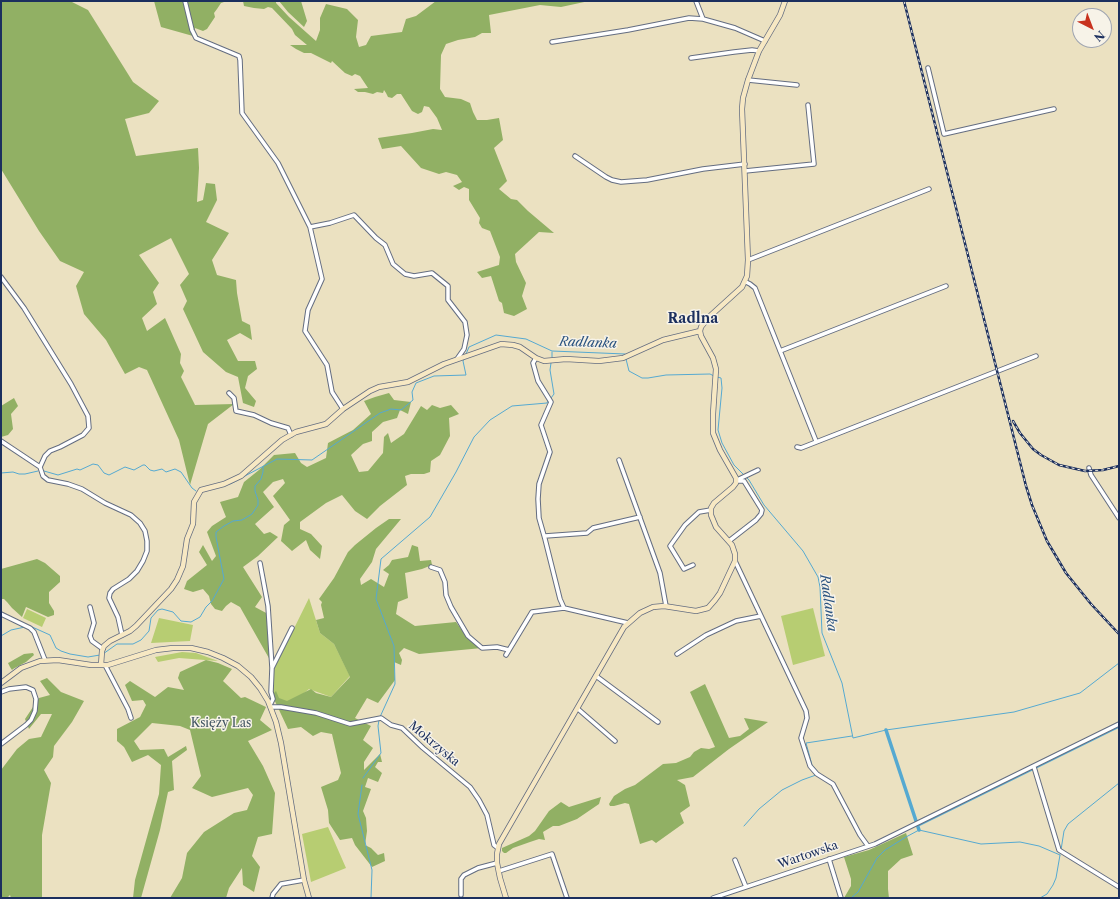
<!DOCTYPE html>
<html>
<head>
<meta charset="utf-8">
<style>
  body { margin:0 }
  #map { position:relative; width:1120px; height:899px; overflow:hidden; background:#ebe1c1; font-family:"Libre Caslon Text",serif }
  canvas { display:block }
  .frame { position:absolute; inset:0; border:2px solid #1b2f5e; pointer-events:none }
  .north { position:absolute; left:1072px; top:8px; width:40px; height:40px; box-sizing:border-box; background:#f7f3e8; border:1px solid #9fa5b1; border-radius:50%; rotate:138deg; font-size:11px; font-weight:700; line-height:16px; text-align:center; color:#1b2f5e }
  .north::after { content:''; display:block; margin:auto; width:14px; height:18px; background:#c8321e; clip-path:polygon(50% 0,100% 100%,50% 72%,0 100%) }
</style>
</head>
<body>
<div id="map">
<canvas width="1120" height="899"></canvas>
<div class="frame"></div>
<div class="north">N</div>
</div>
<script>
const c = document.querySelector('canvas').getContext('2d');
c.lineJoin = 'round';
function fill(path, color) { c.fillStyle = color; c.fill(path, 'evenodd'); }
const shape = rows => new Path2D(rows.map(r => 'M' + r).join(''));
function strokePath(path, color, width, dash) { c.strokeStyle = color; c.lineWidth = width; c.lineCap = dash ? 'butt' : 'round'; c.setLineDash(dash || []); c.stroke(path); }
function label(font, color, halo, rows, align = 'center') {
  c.font = font + ' "Libre Caslon Text",serif'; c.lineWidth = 3; c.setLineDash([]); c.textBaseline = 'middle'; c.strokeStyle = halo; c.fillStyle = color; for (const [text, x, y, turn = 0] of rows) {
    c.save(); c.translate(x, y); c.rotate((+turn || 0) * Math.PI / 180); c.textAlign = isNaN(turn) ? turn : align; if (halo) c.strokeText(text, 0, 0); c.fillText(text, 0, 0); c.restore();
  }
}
fill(shape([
  [309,598,320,633,334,644,350,676,331,697,309,689,281,712,272,689,274,669],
  [813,608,825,656,793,665,781,616],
  [27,609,46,618,42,627,23,618],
  [159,618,193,625,190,641,151,643],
  [182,652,196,653,218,661,179,658,158,662,155,657],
  [328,827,346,868,311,882,302,834]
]), '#b7cd72');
fill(shape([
  [1,1,70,1,88,10,133,82,159,101,149,113,125,119,136,156,198,148,199,168,197,202,203,200,206,183,215,184,217,200,206,222,229,233,212,260,217,275,236,280,237,293,242,321,250,325,252,340,240,333,227,340,238,361,255,361,257,369,248,376,245,388,256,401,254,407,243,403,238,377,226,372,203,352,183,309,187,301,180,285,189,274,171,238,139,255,159,283,153,292,157,304,142,318,147,331,165,318,181,354,180,363,184,371,181,377,195,405,234,404,208,424,190,485,179,440,147,370,139,367,125,374,106,340,84,314,76,286,84,272,60,261,39,231,1,169],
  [154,1,227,1,221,3,217,9,214,13,215,17,207,29,203,31,195,28,193,36,161,27],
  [243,1,276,1,276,3,289,17,316,41,320,30,320,18,326,4,347,9,358,20,356,37,359,47,366,45,371,36,402,32,406,19,416,16,436,1,589,1,561,7,540,5,489,15,491,33,482,33,475,37,458,40,446,44,441,55,440,89,445,97,461,99,470,103,473,112,477,120,487,120,499,118,503,140,494,148,507,181,499,189,511,199,517,200,528,211,554,233,539,232,515,254,516,262,526,283,522,296,527,309,514,316,504,313,502,303,499,301,491,276,482,278,477,272,499,265,500,257,490,231,482,228,479,223,480,218,469,200,469,189,464,187,459,190,453,186,462,182,457,175,446,172,439,174,421,168,401,146,382,149,378,138,412,133,433,129,442,130,437,118,429,107,424,106,422,112,418,114,412,111,401,94,397,94,392,98,388,97,386,93,384,90,383,93,377,92,373,94,365,92,358,92,354,89,368,88,360,76,355,74,352,76,345,73,332,61,331,63,311,53,304,53,296,49,290,45,307,45,295,35,292,29,272,8,268,7,264,9,254,8,244,6],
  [279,1,301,1,307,21,304,27,288,12],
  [389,393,394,400,411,402,408,414,400,410,397,418,383,422,372,432,372,441,363,444,351,455,359,472,368,471,383,453,384,437,388,433,391,443,404,434,421,406,427,410,432,405,440,408,451,405,459,414,449,418,450,436,440,455,431,461,430,472,424,474,411,474,405,476,407,485,380,506,367,519,355,511,342,495,326,503,300,522,300,529,311,534,322,546,320,559,310,550,306,540,292,551,281,541,284,525,290,520,273,496,285,483,283,479,273,482,263,492,274,507,255,524,264,534,270,532,278,537,258,556,243,567,262,597,255,607,268,614,270,660,240,607,231,602,226,606,222,611,215,609,211,604,209,596,203,589,193,592,184,589,187,581,207,565,199,552,203,545,212,561,216,556,207,532,212,526,226,517,220,502,238,497,244,482,259,470,274,455,295,453,301,463,307,467,326,458,328,443,353,430,371,414,364,401,375,397],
  [14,398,18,406,11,414,13,429,8,435,1,437,1,406],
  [389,519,401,519,376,549,372,562,360,579,361,585,371,579,384,587,389,574,383,570,389,565,392,560,408,557,412,545,418,547,420,561,431,560,432,565,422,569,405,573,408,598,398,602,396,614,415,626,456,622,466,636,482,648,419,654,404,648,399,653,402,660,401,665,394,662,395,680,378,703,367,698,355,718,371,726,363,740,373,748,364,762,364,770,380,754,382,762,378,762,375,767,382,773,378,782,368,778,365,787,371,789,363,811,366,818,367,831,365,845,371,848,378,855,384,853,385,861,372,867,355,845,352,838,340,840,329,823,328,810,321,787,338,780,341,773,332,734,321,732,313,736,301,727,288,729,272,695,276,691,279,698,287,701,311,689,316,693,331,697,350,677,334,644,320,633,316,620,324,618,321,605,322,602,319,599,334,578,348,552,355,545,376,528],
  [37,559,45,563,60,576,60,582,49,592,49,603,54,611,54,615,48,617,26,607,22,617,12,608,7,602,4,599,1,599,1,569],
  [33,653,34,655,26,662,13,669,12,670,10,667,8,663,10,662,24,654],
  [206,660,218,663,232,669,223,681,241,698,245,697,266,707,260,720,272,730,248,741,263,766,275,793,272,834,258,837,252,856,260,867,254,892,243,885,242,868,229,888,226,898,170,898,182,878,187,853,204,832,234,813,247,810,253,795,248,788,212,797,192,788,201,776,190,730,180,726,152,723,134,741,140,750,164,749,168,757,186,746,187,750,172,761,174,790,168,792,160,830,141,898,133,898,135,880,159,794,161,765,148,755,132,762,124,747,117,741,117,729,140,717,146,705,143,700,132,701,125,685,130,681,155,697,168,687,184,690,178,678,180,672],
  [47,678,61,692,84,701,72,722,54,746,53,757,44,770,51,783,42,835,42,898,11,898,10,895,7,898,1,898,1,770,17,749,29,739,41,737,52,714,41,714,29,729,25,719,39,698,50,695,40,681],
  [705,684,729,738,740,736,749,729,744,718,768,722,729,749,693,777,677,780,685,785,690,806,680,813,684,823,656,843,652,840,640,844,629,804,625,803,614,806,610,806,609,804,614,796,625,789,635,785,663,764,676,763,690,757,694,752,701,748,709,749,715,747,690,692],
  [601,797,599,804,577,819,559,826,553,826,543,832,545,840,539,839,530,842,513,848,506,853,504,853,502,851,502,848,529,836,535,831,549,811,561,802,569,807],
  [906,833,913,855,901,859,888,871,888,889,889,898,844,898,851,886,851,879,844,857,869,850]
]), '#91b064');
strokePath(shape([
  [466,354,469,347,496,335,526,339,552,351,625,354],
  [552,357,552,352],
  [626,359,629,371,642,378,648,378,666,375,710,374,714,376],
  [717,377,721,378,722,388,718,430,722,443,734,465,749,480,764,505,803,551,818,577,820,587,822,633,842,683,853,738,886,730,1014,712,1052,701,1080,693,1119,663],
  [551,398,554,394,550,370,551,363],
  [44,471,58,475,77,469,80,470,93,464,98,465,104,473,109,475,125,467,134,470,143,465,145,465,150,470,154,471,162,469,166,472,175,469,181,472,192,488,196,491],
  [1,473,13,472,19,474,25,474,38,471],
  [243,477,277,459,312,460,380,413,391,409,401,410,413,400,412,392,416,383,434,376,466,375,463,361,464,359],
  [230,484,238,480],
  [30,626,50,635,56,648,61,651,70,654,88,657,100,655],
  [1,636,11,630,25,627],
  [103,654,117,644,133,644,141,640,149,631,151,618,158,610,162,609,173,612,181,621,191,622,200,617,206,607,212,601,224,579,216,537,216,532,224,526,233,521,242,520,252,514,258,505,258,500,255,491,255,486,261,479,263,472,263,467],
  [380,717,395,684,394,646,376,599,381,559,430,517,456,472,474,437,490,420,512,406,547,403,548,401],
  [817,771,812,765,806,743,852,736],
  [363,778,381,753,378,726,379,720],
  [362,785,358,814,372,870,371,898],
  [744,826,759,809,782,790,802,780,816,775],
  [1061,850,1064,831,1068,824,1119,783],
  [851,898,858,892,877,858,885,850,906,837,919,830,981,844,1020,842,1039,846,1060,855],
  [1040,898,1047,894,1053,885,1056,878,1060,855]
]), '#55a9d1', 1);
strokePath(shape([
  [886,730,919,830],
  [918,825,1119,726]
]), '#55a9d1', 3.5);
const street = shape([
  [185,1,192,30,196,38,239,56,240,60,242,113,278,163,310,227,322,279,308,310,305,331,327,365,332,392,343,409],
  [696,1,703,19,735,28,765,41],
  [552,42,628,30,689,18,703,19],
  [691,58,734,52,752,50,759,51],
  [928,68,944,134,1054,109],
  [748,80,797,85],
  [575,156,606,177,612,180,621,182,647,180,703,169,745,164],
  [745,171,814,164,808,105],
  [310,227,330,223,354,215,376,238,385,245,393,264,405,274,414,276,432,273,448,286,448,300,465,322,467,335,464,349,457,359],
  [748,260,929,189],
  [1,277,24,308,71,384,88,416,89,428,83,435,60,447,50,451,45,456,40,467],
  [746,282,750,284,755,288,816,441],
  [780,351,946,286],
  [536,358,533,363,538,381,551,402,541,425,550,452,539,484,538,499,539,518,545,539,560,599,564,608],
  [229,393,234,398,236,411,254,415,271,423,288,428,291,435],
  [1,441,40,467,43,476,48,480,68,484,82,489,105,503,131,515,140,523,145,531,147,541,147,551,143,561,137,571,129,579,113,589,110,593,109,598,118,617,122,635],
  [797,447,801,448,1036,356],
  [619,460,660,573,666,606],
  [1089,468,1091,475,1119,518],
  [737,480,758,470],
  [545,536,587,533,593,528,640,517],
  [729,541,756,520,761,514,762,510,744,481,736,481],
  [735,561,806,711,807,718,801,738,810,766,817,774,833,784,860,835,868,846],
  [260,563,268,606,272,668],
  [693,565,684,569,670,546,685,525,699,512,711,510],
  [431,567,440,570,445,582,446,595,451,607,468,636,482,648,497,647,509,650],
  [90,607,94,623,90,636,92,641,103,649],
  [1,614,30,628,34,632,45,660],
  [677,654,706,635,736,621,761,616],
  [506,655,532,612,564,608,628,623],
  [105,665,128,709,131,718],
  [596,676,658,722],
  [1,692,9,689,26,687,33,690,36,699,35,711,31,720,26,725,1,744],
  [270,705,273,699,271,692,272,668,292,628],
  [271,707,281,707,316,713,350,724,381,718,391,725,402,728,423,748,470,787,479,800,487,815,494,845,498,848],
  [578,709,615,741],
  [1034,767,1059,850,1119,887],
  [829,859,841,898],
  [735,860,746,887],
  [499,871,552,854,567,898],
  [461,895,461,879,464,875,478,868,497,863],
  [272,898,273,894,281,884,304,880],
  [713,898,875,844,1119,724]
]);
const secondary = shape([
  [101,665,102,651,104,646,110,641,130,631,136,626,171,589,177,580,183,566,187,539,193,524,194,502,201,490,224,484,241,476,282,440,296,432,326,424,343,409,370,391,379,387,408,382,444,364,501,344,513,345,520,347,536,358,544,361,566,359,599,361,623,358,663,340,700,331],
  [1,683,21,668,40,661,58,660,91,665,108,665,156,650,173,648,191,648,208,652,223,658,238,666,251,677,260,688,268,701,276,722,281,743,304,880,309,898],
  [506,898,500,878,497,863,497,854,499,844,624,627,640,613,653,607,664,606,696,611,708,608,715,600,720,593,735,561,735,554,732,545,716,527,711,515,711,508,714,503,733,487,736,483,736,478,720,450,713,433,713,414,716,369,713,358,701,336,700,331,701,327,709,317,742,287,747,276,748,260,742,109,743,98,748,80,759,51,780,15,785,1]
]);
strokePath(street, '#646d81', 5.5);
strokePath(secondary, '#646d81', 6);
strokePath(street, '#fff', 3.5);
strokePath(secondary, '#f7e8c3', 4.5);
const rail = shape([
  [904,1,1026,486,1032,505,1047,541,1066,573,1091,604,1119,634],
  [1013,421,1020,433,1033,449,1041,455,1059,465,1085,471,1103,470,1119,466]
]);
strokePath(rail, '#1b2f5e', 2.5);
strokePath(rail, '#f7f3e8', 1, [3]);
label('12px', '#425663', '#f7f3e8', [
  ["Księży Las",221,724]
]);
label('12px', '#1b2f5e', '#f7f3e8', [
  ["Mokrzyska",434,744,40],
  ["Wartowska",808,855,-19]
]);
label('italic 13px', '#2c5480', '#f7f3e8', [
  ["Radlanka",588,343,2],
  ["Radlanka",828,603,82]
]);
label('bold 14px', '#1b2f5e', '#f7f3e8', [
  ["Radlna",693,319]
]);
</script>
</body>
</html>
